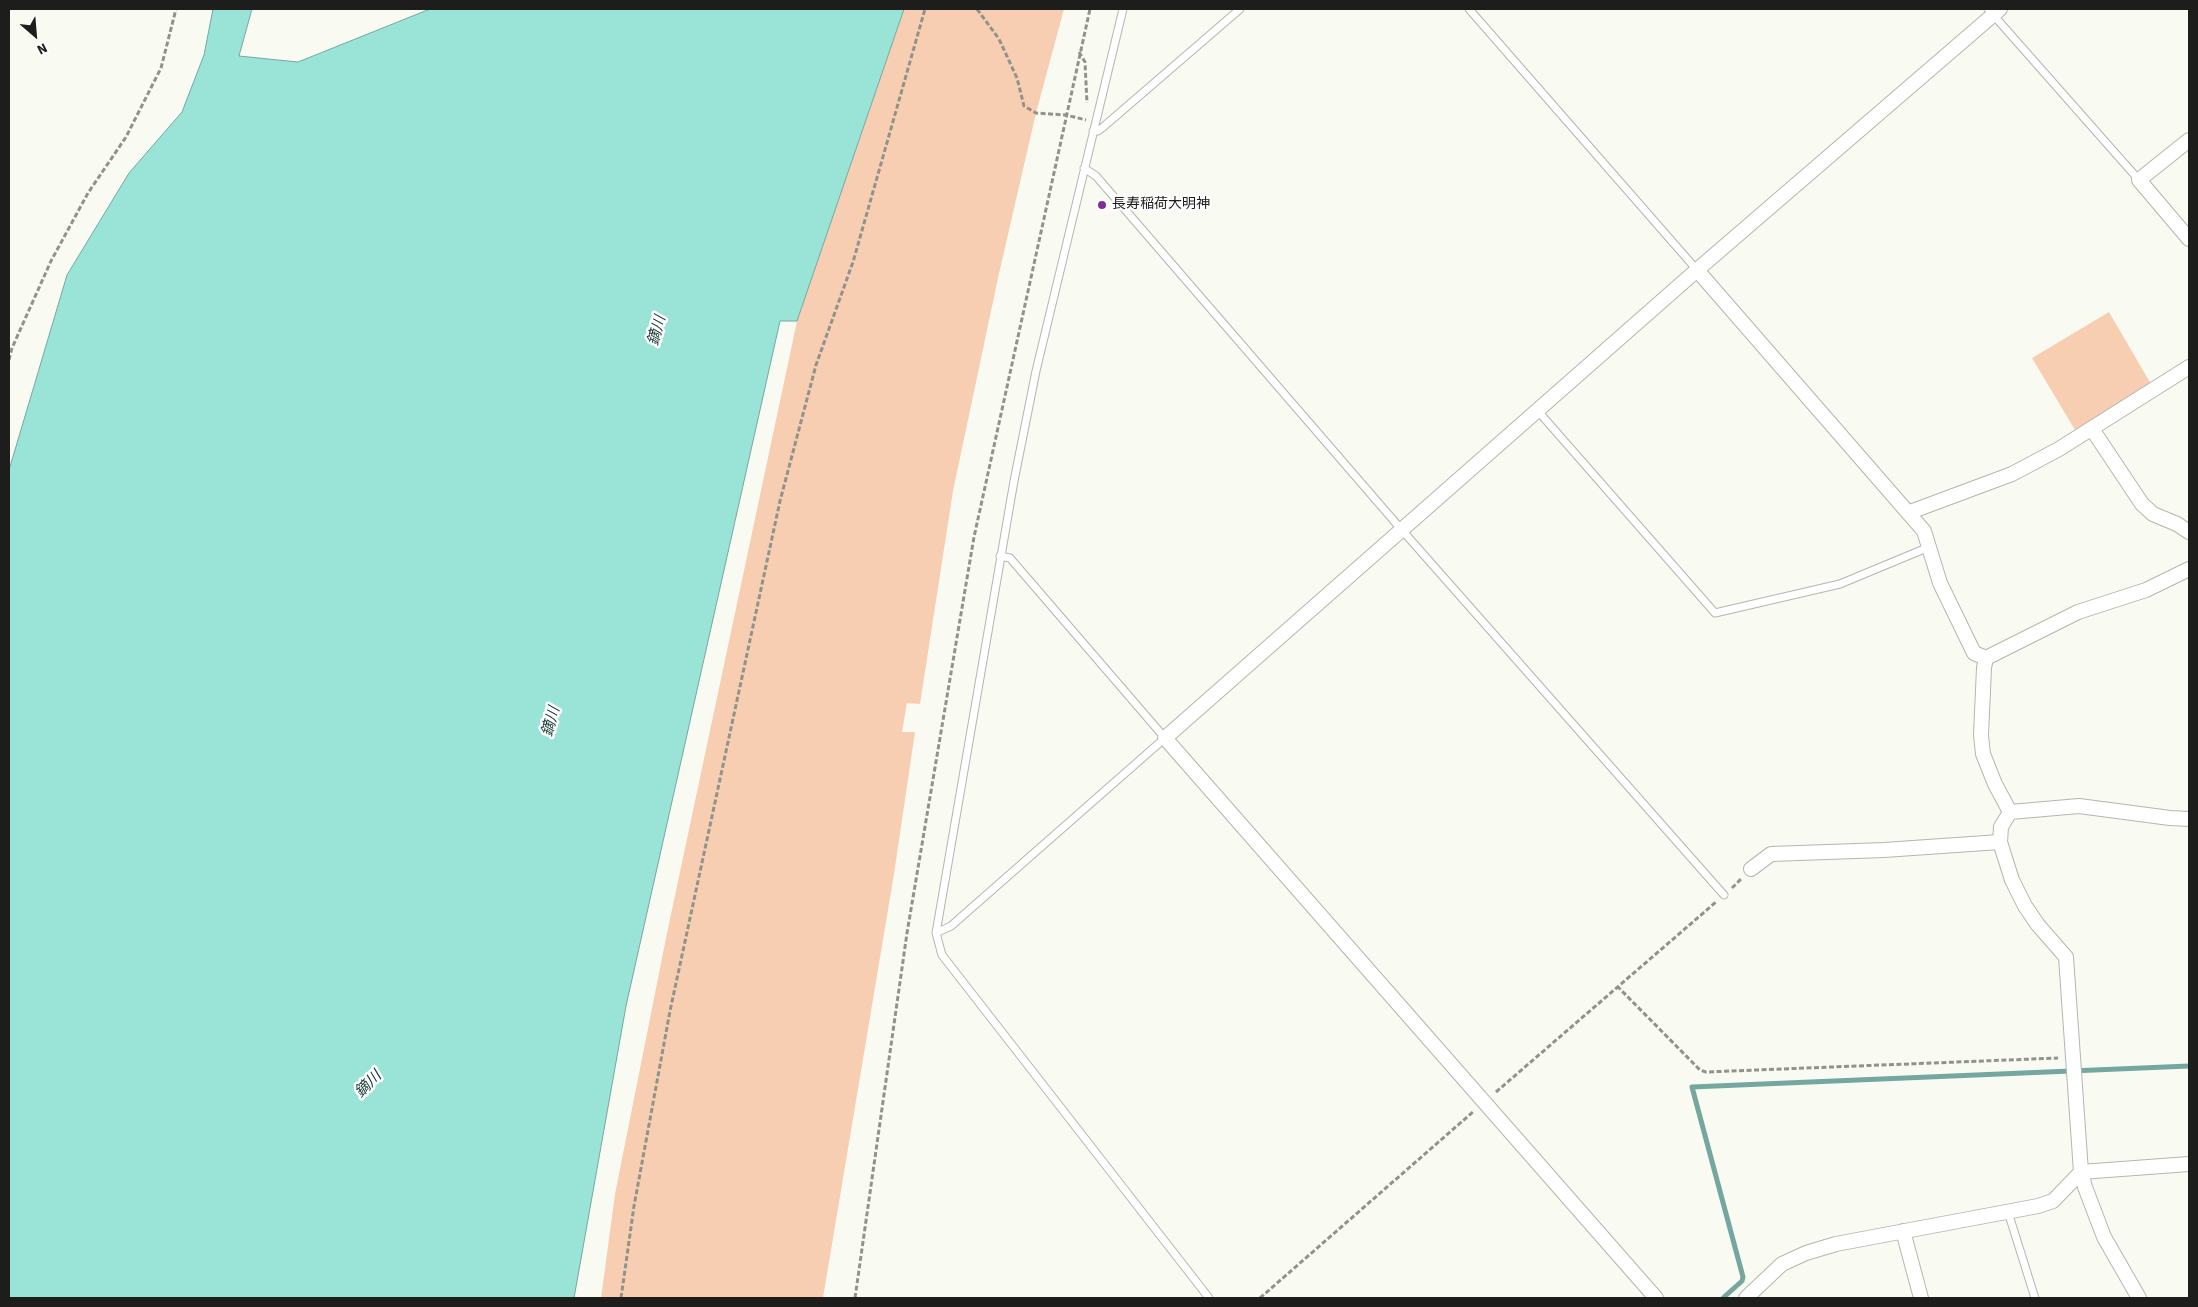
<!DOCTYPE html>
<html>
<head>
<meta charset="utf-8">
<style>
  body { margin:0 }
  #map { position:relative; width:2198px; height:1307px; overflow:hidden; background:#f9fbf3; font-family:"Source Sans 3",sans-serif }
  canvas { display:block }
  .frame { position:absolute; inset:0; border:10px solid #1d1e1b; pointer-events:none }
  .north { position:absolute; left:10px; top:10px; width:50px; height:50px; -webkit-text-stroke:4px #fff; paint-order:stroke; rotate:153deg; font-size:14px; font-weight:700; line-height:20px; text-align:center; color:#1d1e1b }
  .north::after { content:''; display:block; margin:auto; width:18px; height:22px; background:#1d1e1b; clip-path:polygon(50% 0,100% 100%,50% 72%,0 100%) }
</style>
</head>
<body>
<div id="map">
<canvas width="2198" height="1307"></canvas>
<div class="frame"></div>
<div class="north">N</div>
</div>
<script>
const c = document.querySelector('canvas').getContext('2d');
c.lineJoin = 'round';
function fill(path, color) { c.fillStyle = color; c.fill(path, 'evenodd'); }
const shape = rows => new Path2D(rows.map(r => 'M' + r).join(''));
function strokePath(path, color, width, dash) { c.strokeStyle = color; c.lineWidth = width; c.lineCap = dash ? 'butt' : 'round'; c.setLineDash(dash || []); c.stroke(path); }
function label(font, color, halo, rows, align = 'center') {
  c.font = font + ' "Source Sans 3","Noto Sans JP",sans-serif'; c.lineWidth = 5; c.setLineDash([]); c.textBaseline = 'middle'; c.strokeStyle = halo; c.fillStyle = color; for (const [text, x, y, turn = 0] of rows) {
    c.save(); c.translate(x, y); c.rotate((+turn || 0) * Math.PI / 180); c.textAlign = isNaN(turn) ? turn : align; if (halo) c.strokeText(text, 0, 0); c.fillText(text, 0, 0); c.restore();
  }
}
fill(shape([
  [904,9,1064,9,1036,113,998,278,953,491,920,704,907,703,902,732,915,732,894,874,823,1298,601,1298,615,1194,667,933,797,321],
  [2109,312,2151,384,2075,430,2032,358]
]), '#f8ceb3');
const water = shape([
  [213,9,252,9,239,56,298,62,430,9,904,9,797,321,780,321,626,1006,574,1298,9,1298,9,470,67,275,129,173,182,112,204,55,213,9]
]);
fill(water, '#99e3d7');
strokePath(water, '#74a89f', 1);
strokePath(shape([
  [1723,1298,1742,1281,1743,1277,1692,1087,2189,1066]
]), '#74a89f', 5);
const service = shape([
  [1123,9,1036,371,1014,481,936,933,942,955,1209,1298],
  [1469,9,1697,270],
  [1988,9,2139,180],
  [1093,131,1098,131,1102,128,1240,9],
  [1084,168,1096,176,1401,529,1724,895],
  [1537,410,1715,613,1840,584,1929,547],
  [936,933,951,926,1165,738,1010,558,1000,556],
  [2008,1212,2035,1298]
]);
const minor = shape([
  [2189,140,2139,180,2189,239],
  [1697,270,1924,531,1940,583,1974,653,1986,658],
  [2092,429,2142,504,2153,514,2177,524,2189,532],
  [1910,512,2012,474,2059,449,2189,367],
  [2010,812,2079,806,2170,818,2189,819],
  [1751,869,1771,854,1884,850,2000,842],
  [1903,1231,1921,1298],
  [1656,1298,1165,738,1697,270,2000,9],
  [1746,1298,1782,1264,1806,1253,1836,1244,2038,1206,2053,1201,2081,1172,2189,1164],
  [2139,1298,2104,1237,2085,1187,2081,1172,2066,957,2038,925,2025,906,2012,880,2000,842,2001,827,2010,812,1995,784,1983,754,1981,735,1984,668,1986,658,2078,612,2146,590,2189,569]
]);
strokePath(service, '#b4b6af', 9);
strokePath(minor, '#b4b6af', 16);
strokePath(shape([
  [977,9,999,39,1017,78,1024,106,1036,113,1066,115,1086,120],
  [1079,52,1085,62,1087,103],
  [9,360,12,348,51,261,88,193,126,137,161,68,176,9],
  [1732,888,1742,878],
  [1617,986,1700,1070,1706,1072,2058,1058],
  [1496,1092,1716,902],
  [621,1298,634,1206,670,1011,780,501,816,365,853,262,925,9],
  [855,1298,907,933,974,537,1090,9],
  [1260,1298,1474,1111]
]), '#91928c', 3, [5, 2.5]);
strokePath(service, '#fff', 7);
strokePath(minor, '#fff', 14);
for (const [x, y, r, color] of [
  [1102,205,5,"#832b99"]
]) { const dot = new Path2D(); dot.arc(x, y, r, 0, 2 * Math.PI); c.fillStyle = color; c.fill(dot); strokePath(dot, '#fff', 2); }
label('14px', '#1d1e1b', '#fff', [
  ["長寿稲荷大明神",1112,205]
], 'left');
label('italic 15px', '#113531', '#fff', [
  ["鏑川",658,331,-75],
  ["鏑川",552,722,-75],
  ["鏑川",369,1085,-45]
]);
</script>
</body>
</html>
